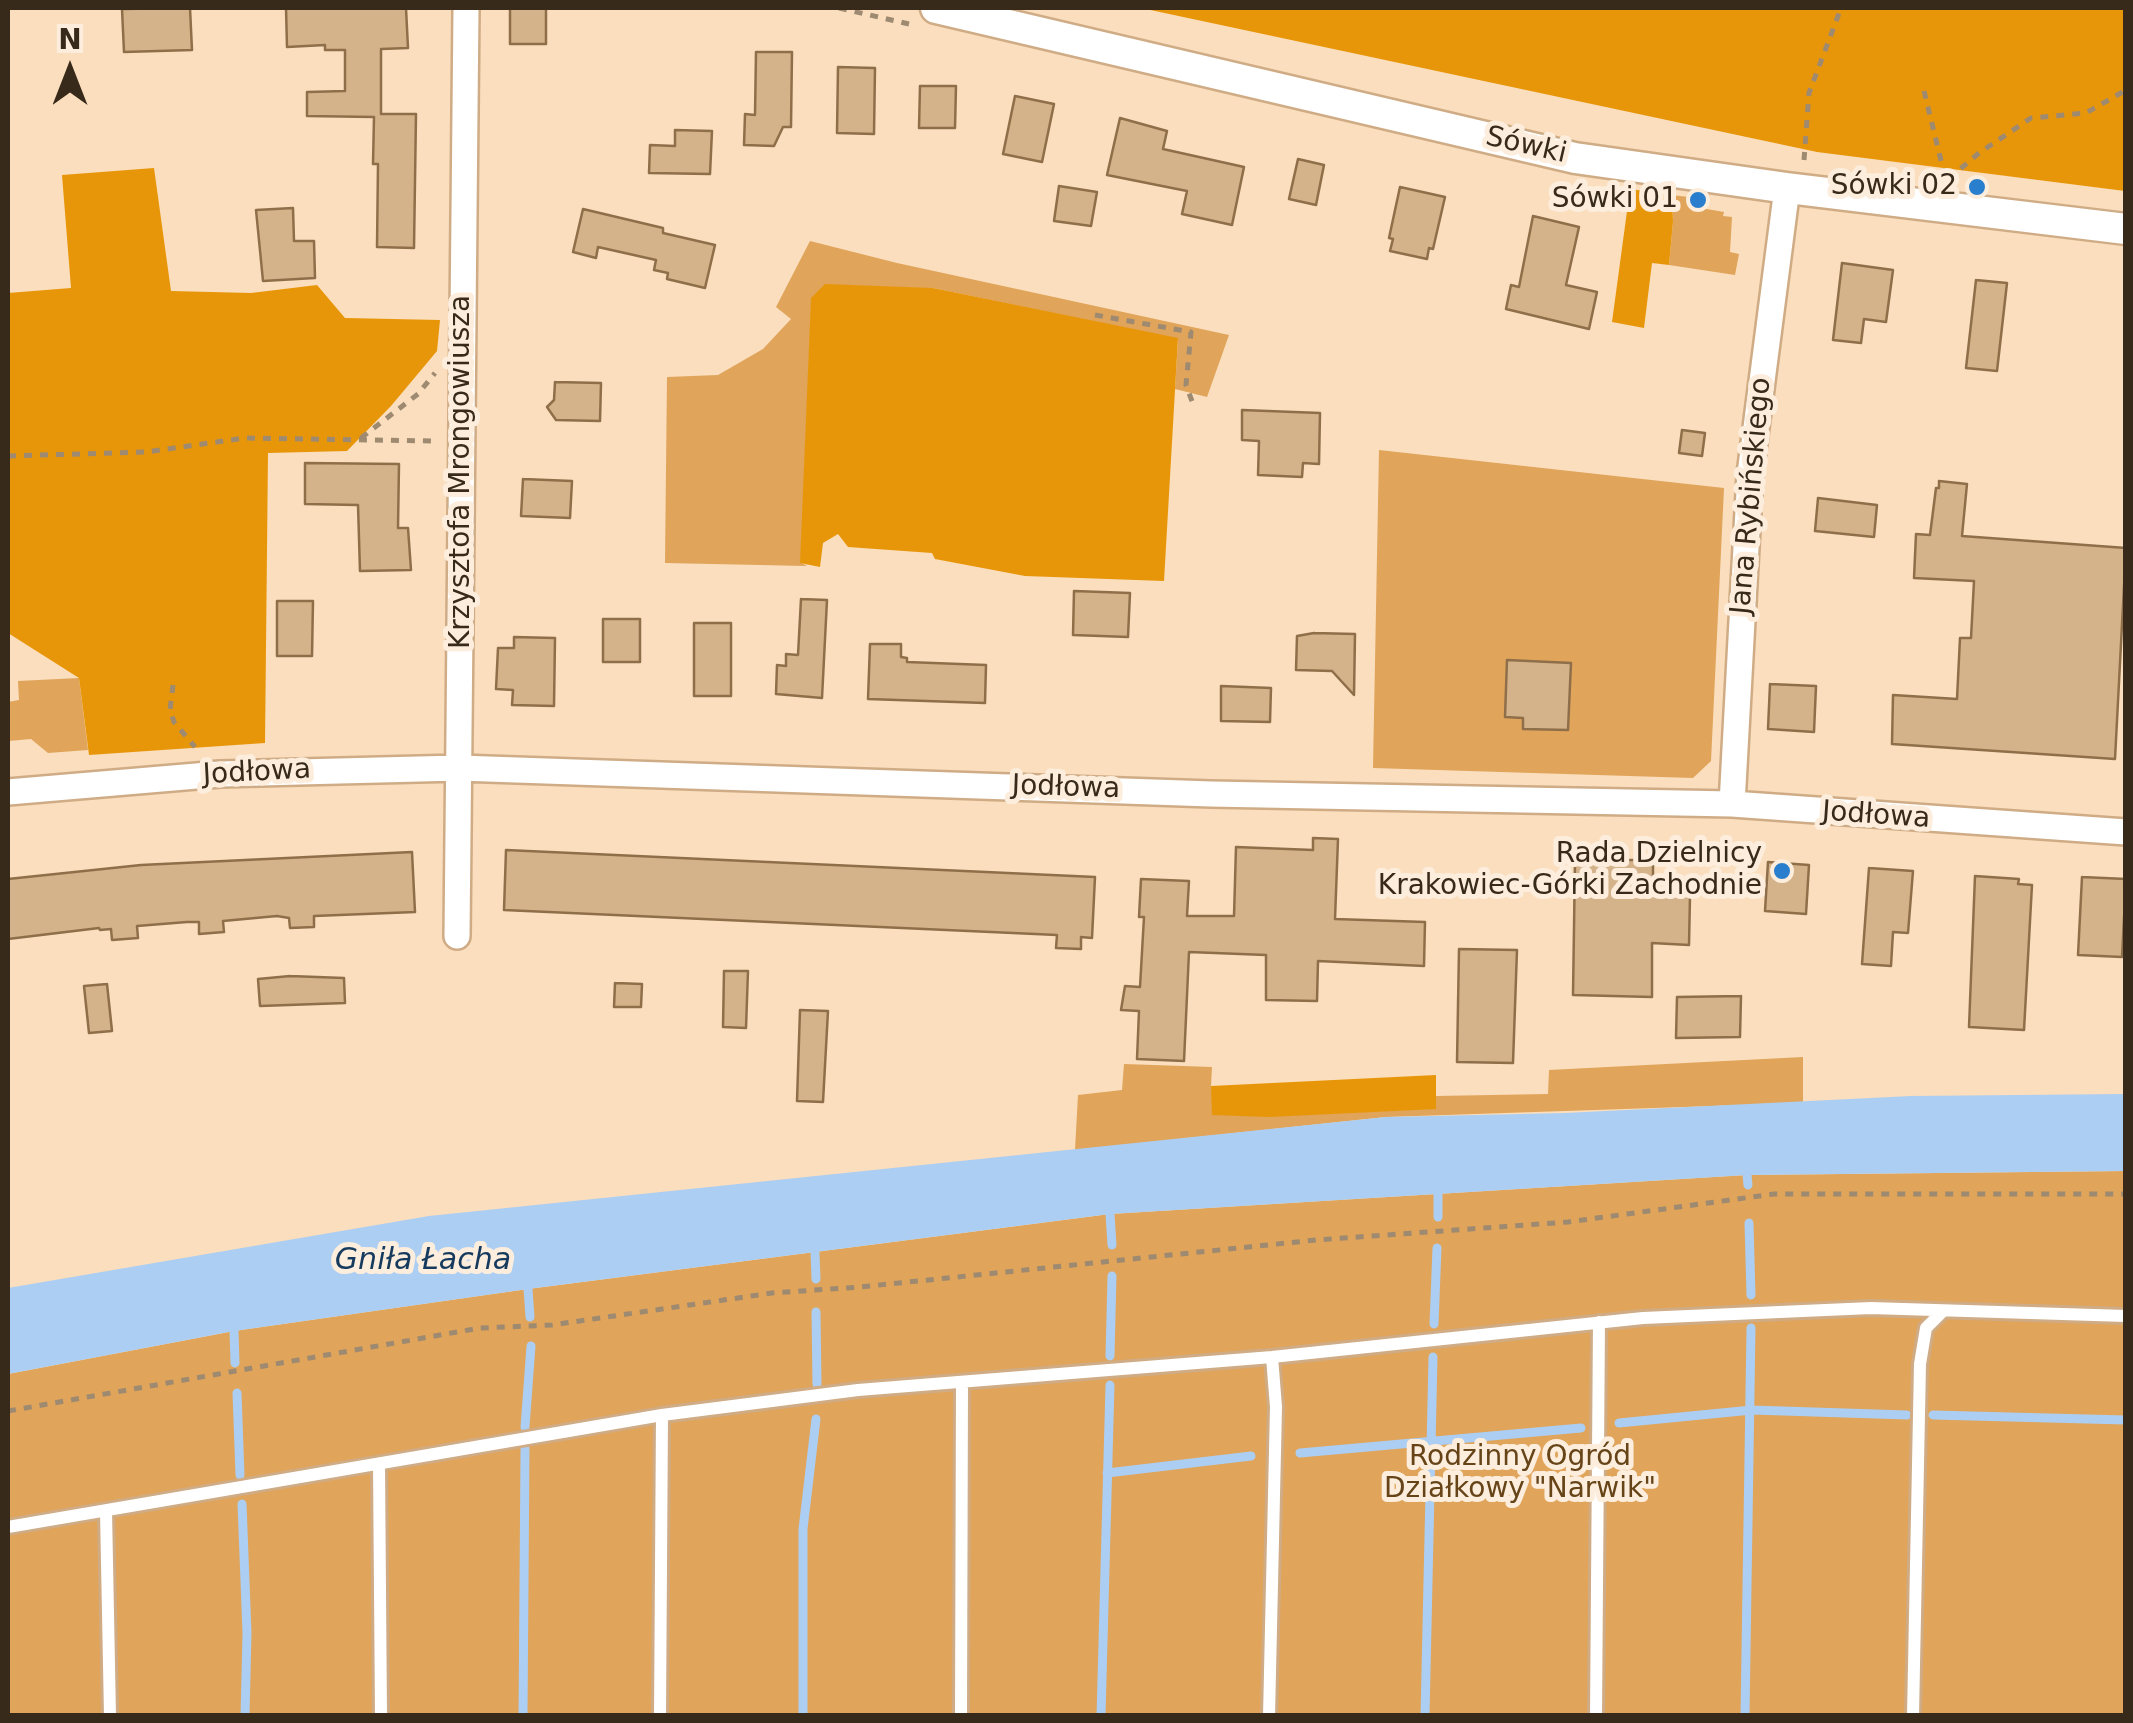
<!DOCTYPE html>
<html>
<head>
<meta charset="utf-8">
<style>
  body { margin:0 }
  #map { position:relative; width:2133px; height:1723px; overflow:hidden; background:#fadebd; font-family:"DejaVu Sans",sans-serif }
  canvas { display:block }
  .frame { position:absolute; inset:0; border:10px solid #372a1a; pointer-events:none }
  .north { position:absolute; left:20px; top:20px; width:100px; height:100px; -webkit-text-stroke:8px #fceddd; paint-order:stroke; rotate:0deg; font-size:28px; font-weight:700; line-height:40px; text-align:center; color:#372a1a }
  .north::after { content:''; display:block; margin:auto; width:35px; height:45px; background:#372a1a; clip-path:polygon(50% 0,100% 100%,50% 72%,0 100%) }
</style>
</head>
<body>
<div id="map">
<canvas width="2133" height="1723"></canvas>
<div class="frame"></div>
<div class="north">N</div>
</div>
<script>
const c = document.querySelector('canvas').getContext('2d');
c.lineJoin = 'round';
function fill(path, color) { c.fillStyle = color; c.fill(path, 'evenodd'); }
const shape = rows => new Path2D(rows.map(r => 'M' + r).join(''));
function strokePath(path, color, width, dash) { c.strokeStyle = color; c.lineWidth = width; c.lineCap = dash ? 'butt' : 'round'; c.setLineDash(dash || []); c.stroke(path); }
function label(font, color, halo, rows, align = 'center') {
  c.font = font + ' "DejaVu Sans",sans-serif'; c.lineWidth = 10; c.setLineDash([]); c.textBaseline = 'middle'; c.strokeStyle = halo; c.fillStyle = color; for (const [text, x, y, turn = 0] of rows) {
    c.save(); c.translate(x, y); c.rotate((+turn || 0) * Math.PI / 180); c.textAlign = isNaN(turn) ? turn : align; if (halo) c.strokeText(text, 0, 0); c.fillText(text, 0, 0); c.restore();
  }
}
fill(shape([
  [1672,195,1696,198,1695,207,1724,212,1723,216,1732,217,1730,252,1739,254,1735,275,1669,265,1673,222],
  [810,241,897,263,1229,335,1207,397,1175,389,1178,339,933,288,800,562,807,566,665,563,667,377,718,375,763,349,791,319,776,307],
  [1379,450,1724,488,1711,761,1693,778,1373,768],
  [79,678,88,750,48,753,31,739,8,741,8,702,19,700,18,681],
  [1803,1057,1803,1103,1386,1117,1075,1150,1078,1095,1122,1090,1124,1064,1212,1067,1211,1086,1436,1108,1436,1096,1548,1094,1549,1070],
  [2125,1171,2125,1715,8,1716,8,1374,234,1331,528,1289,1110,1214,1747,1175]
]), '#e0a45a');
fill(shape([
  [1141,8,2125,8,2125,191,1817,152],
  [154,168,171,291,251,293,317,285,345,318,440,320,437,351,391,406,347,451,268,453,265,743,89,755,79,678,8,633,8,293,71,288,62,175],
  [1630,189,1672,195,1673,222,1669,265,1652,263,1644,328,1612,322],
  [825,284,933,288,1178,338,1164,581,1025,576,935,559,932,553,848,547,838,534,823,543,820,567,800,563,811,298],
  [1436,1075,1436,1109,1269,1117,1212,1115,1211,1086]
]), '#e89609');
fill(shape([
  [2125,1094,2125,1171,1747,1175,1110,1214,528,1289,234,1331,8,1374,8,1288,429,1216,1386,1117,1565,1113,1911,1096]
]), '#accef2');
strokePath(shape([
  [1747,1175,1748,1185],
  [1438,1192,1438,1217],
  [1110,1214,1112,1245],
  [1749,1223,1751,1295],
  [815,1253,816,1279],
  [528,1289,530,1317],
  [816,1312,817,1384],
  [1434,1324,1437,1248],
  [234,1331,235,1363],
  [1110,1356,1112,1276],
  [237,1393,240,1475],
  [1933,1415,2126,1420],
  [1619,1423,1752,1410,1907,1415],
  [525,1427,531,1346],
  [1300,1453,1581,1428],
  [1107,1473,1251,1456],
  [242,1504,247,1633,245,1716],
  [523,1716,525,1449],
  [803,1716,803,1529,816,1419],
  [1101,1716,1110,1385],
  [1425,1716,1433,1357],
  [1745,1716,1751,1328]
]), '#accef2', 9);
const building = shape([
  [190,8,192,50,124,52,122,9,190,8],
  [286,8,406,8,408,48,381,49,381,114,416,114,414,248,377,247,378,164,373,164,374,117,307,116,307,92,345,91,345,50,325,50,325,45,287,47,286,8],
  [510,8,546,8,546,44,510,44,510,8],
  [756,52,792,52,791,127,783,127,774,146,744,145,745,114,755,115,756,52],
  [838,67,875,68,874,134,837,133,838,67],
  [920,86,956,86,955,128,919,128,920,86],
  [1015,96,1054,104,1042,162,1003,154,1015,96],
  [1120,118,1167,131,1163,149,1244,167,1232,225,1182,214,1187,191,1107,175,1120,118],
  [675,130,712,131,710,174,649,173,650,145,675,146,675,130],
  [1298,159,1324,165,1316,205,1289,199,1298,159],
  [1059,186,1097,192,1091,226,1054,221,1059,186],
  [1400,187,1445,197,1433,249,1429,248,1427,259,1390,251,1393,239,1389,238,1400,187],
  [293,208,294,241,314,241,315,278,263,281,256,210,293,208],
  [583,209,663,228,663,233,715,245,705,288,667,279,668,273,654,270,656,260,598,247,596,258,573,252,583,209],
  [1533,216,1579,227,1566,285,1597,292,1589,329,1506,309,1511,285,1519,287,1533,216],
  [1842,263,1893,270,1886,322,1864,319,1861,343,1833,340,1842,263],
  [1976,280,2007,283,1997,371,1966,368,1976,280],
  [555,382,601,383,600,421,556,420,547,407,554,400,555,382],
  [1242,410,1320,413,1319,464,1303,463,1302,477,1258,475,1259,441,1242,440,1242,410],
  [1682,430,1705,433,1702,456,1679,453,1682,430],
  [305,463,399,464,398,528,408,528,411,570,360,571,358,505,305,504,305,463],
  [523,479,572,481,570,518,521,516,523,479],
  [1939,481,1967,484,1962,536,2126,548,2115,759,1892,744,1893,695,1957,699,1960,638,1971,638,1974,581,1914,578,1916,534,1930,535,1936,488,1939,488,1939,481],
  [1818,498,1877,505,1874,537,1815,531,1818,498],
  [1074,591,1130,593,1128,637,1073,635,1074,591],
  [801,599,827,600,822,698,776,694,777,665,786,666,786,654,798,655,801,599],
  [277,601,313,601,312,656,277,656,277,601],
  [603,619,640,619,640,662,603,662,603,619],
  [694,623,731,623,731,696,694,696,694,623],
  [1314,633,1355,634,1354,695,1332,671,1296,670,1297,636,1314,633],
  [514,637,555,638,554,706,512,705,513,690,496,689,498,648,514,648,514,637],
  [870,644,901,644,901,657,907,658,907,662,986,665,985,703,868,699,870,644],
  [1507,660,1571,663,1568,730,1523,729,1523,718,1505,717,1507,660],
  [1770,684,1816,686,1814,732,1768,729,1770,684],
  [1221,686,1271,688,1270,722,1221,721,1221,686],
  [1313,838,1338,839,1335,919,1425,922,1424,966,1318,961,1317,1001,1266,1000,1266,955,1189,952,1184,1061,1137,1059,1139,1011,1121,1010,1125,986,1140,987,1144,917,1139,917,1141,879,1189,881,1187,916,1234,916,1236,847,1313,850,1313,838],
  [506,850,1095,877,1092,938,1081,937,1081,949,1056,948,1057,935,504,910,506,850],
  [412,852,415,912,314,916,314,927,290,928,289,918,277,916,223,921,224,932,199,934,199,922,187,922,137,926,138,938,112,940,111,929,100,930,99,928,8,939,8,879,141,865,412,852],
  [1575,860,1653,860,1653,894,1690,896,1689,945,1652,943,1652,997,1573,995,1575,860],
  [1768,862,1809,865,1806,914,1765,911,1768,862],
  [1869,868,1913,871,1908,933,1893,932,1891,966,1862,964,1869,868],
  [1975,876,2019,879,2018,884,2032,885,2024,1030,1969,1027,1975,876],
  [2082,877,2126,879,2122,957,2078,955,2082,877],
  [1459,949,1517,950,1513,1063,1457,1062,1459,949],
  [724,971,748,971,746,1028,723,1027,724,971],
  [290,976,344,978,345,1003,260,1006,258,979,290,976],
  [615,983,642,984,641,1007,614,1007,615,983],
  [107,984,112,1031,89,1033,84,986,107,984],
  [1741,996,1740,1037,1676,1038,1677,997,1741,996],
  [800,1010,828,1011,823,1102,797,1101,800,1010]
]);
fill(building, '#d4b28a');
strokePath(building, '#8f6f4a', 2.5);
const service = shape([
  [379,1465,381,1716],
  [106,1511,110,1716],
  [8,1527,662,1415,858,1390,1272,1357,1643,1318,1871,1308,2126,1316],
  [660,1716,662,1415],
  [961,1716,962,1382],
  [1269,1716,1276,1407,1272,1357],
  [1596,1716,1599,1322],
  [1913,1716,1920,1364,1926,1328,1943,1311]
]);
const minor = shape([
  [8,792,220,774,459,768,1211,794,1732,804,2126,832],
  [1732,804,1750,474,1787,188],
  [457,936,466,8]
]);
const tertiary = shape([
  [936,8,1575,158,1787,188,2126,229]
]);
strokePath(service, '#cfac85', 18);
strokePath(minor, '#cfac85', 30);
strokePath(tertiary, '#cfac85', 35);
strokePath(shape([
  [839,8,909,24],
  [1924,91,1946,181,1979,153,2031,118,2086,113,2126,90],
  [1804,160,1809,93,1841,8],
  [1095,315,1191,332,1186,385,1193,404],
  [361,438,418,394,435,373],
  [8,456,146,452,245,438,434,441],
  [173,685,170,710,174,722,195,747],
  [8,1411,480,1328,552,1325,772,1293,860,1287,1316,1240,1568,1222,1774,1194,2126,1194]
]), '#9e8a71', 5, [8, 8]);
strokePath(service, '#fff', 12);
strokePath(minor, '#fff', 25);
strokePath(tertiary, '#fff', 30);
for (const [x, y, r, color] of [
  [1977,187,10,"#297ecd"],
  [1698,200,10,"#297ecd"],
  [1782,871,10,"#297ecd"]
]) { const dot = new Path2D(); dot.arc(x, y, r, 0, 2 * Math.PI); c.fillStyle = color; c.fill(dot); strokePath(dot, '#fceddd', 4); }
label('28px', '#372a1a', '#fceddd', [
  ["Sówki",1526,146,13],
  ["Krzysztofa Mrongowiusza",462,472,-90],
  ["Jana Rybińskiego",1752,496,-85],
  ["Jodłowa",257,773,-3],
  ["Jodłowa",1066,788,2],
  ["Jodłowa",1876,816,4]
]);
label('28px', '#372a1a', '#fceddd', [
  ["Sówki 02",1957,187],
  ["Sówki 01",1678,200],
  ["Rada Dzielnicy",1762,855],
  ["Krakowiec-Górki Zachodnie",1762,887]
], 'right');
label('28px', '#664417', '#fceddd', [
  ["Rodzinny Ogród",1520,1458],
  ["Działkowy \"Narwik\"",1520,1490]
]);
label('italic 30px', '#153a5d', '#fceddd', [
  ["Gniła Łacha",423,1261]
]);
</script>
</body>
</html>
